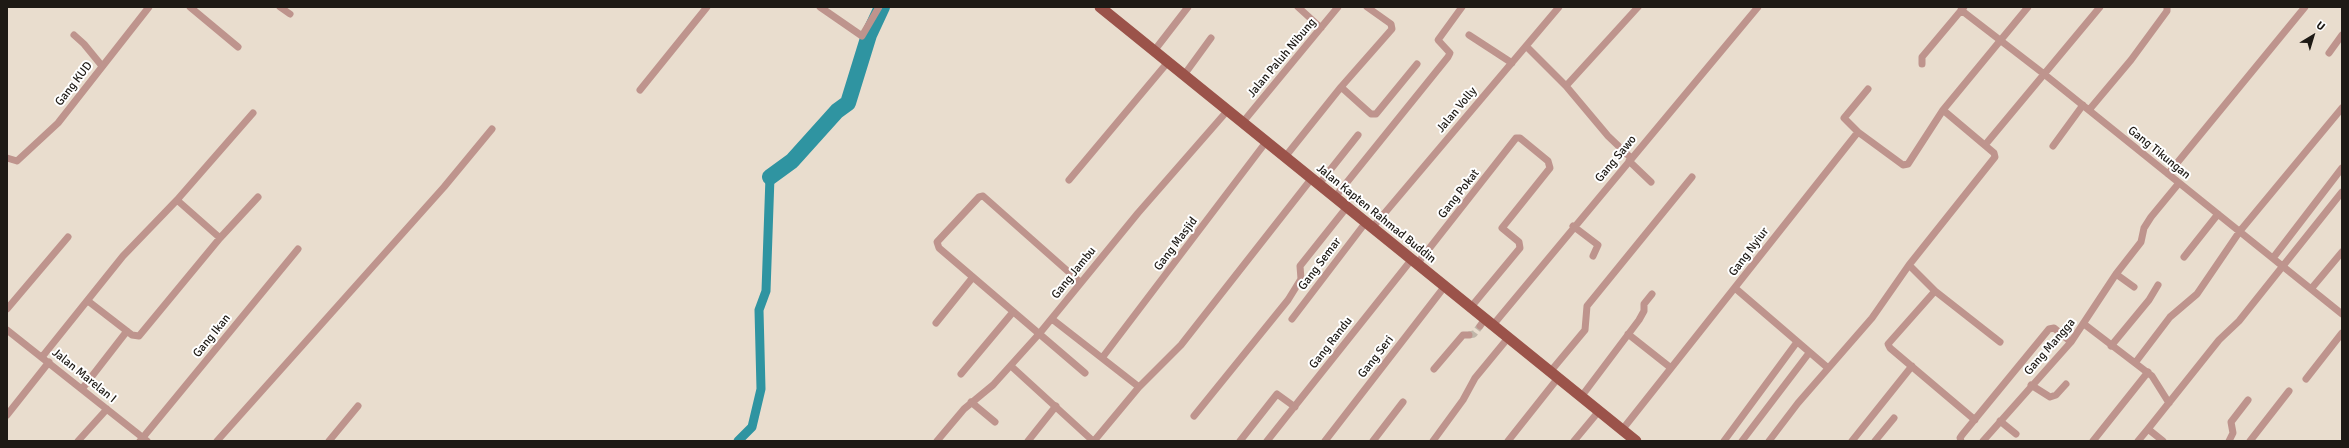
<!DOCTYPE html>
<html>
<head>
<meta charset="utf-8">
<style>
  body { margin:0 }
  #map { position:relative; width:2349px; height:448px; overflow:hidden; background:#e9ddce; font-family:Signika,sans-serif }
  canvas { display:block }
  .frame { position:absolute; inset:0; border:8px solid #1e1a15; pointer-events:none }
  .north { position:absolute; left:2293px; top:16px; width:40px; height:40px; -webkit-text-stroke:3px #fff; paint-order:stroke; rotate:38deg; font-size:11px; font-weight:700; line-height:16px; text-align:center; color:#1e1a15 }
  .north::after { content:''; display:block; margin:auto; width:14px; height:18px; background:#1e1a15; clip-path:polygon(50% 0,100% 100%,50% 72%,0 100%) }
</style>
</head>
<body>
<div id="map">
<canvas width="2349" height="448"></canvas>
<div class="frame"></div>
<div class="north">U</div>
</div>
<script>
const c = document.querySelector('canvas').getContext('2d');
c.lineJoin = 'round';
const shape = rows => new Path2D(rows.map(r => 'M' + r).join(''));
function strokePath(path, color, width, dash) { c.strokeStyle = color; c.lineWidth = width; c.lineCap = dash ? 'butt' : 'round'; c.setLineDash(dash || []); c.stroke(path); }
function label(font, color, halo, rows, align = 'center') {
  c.font = font + ' Signika,sans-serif'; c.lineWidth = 4; c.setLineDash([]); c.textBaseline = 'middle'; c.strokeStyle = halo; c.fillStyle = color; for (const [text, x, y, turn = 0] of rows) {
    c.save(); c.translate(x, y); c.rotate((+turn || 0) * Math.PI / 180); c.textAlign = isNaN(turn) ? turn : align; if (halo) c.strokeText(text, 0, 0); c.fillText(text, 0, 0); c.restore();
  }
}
strokePath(shape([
  [738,441,752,427,761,389,759,310,766,291,770,177]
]), '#2f94a1', 9);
strokePath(shape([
  [770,177,792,161,837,111,848,103,869,35,882,7]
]), '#2f94a1', 16);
strokePath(shape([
  [1469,335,1474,334,1480,326]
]), '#c0b6a9', 7, [7, 3.5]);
strokePath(shape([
  [190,7,238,47],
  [280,7,290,14],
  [820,7,862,36,879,7],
  [1298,7,1321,28],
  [1961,10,2044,74,2342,314],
  [74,35,84,44,102,66],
  [1469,35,1512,63],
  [1527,47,1566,86,1608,136,1631,158],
  [1154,51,1188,7],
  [2329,53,2342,35],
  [1922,64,1922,57,1964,7],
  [1184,75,1211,38],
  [1566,86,1638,7],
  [1341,87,1371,114,1376,114,1417,64],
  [640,90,707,7],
  [2089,110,2131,60,2167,11,2167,7],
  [1243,122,1338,7],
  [1858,132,1903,165,1908,164,1943,110,2028,7],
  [1985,145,2100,7],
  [2053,146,2083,105],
  [1285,157,1341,87,1392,29,1391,24,1367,7],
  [7,158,17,161,58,123,149,7],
  [1629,161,1651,182],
  [2168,174,2305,7],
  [1069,180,1168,62],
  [1319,184,1358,135],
  [1335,197,1448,57,1450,53,1438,40,1462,7],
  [1573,226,1598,245,1593,256],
  [1372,228,1559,7],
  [220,238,258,197],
  [2184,257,2218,214],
  [2273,258,2342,168],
  [1417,264,1516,138,1520,138,1548,161,1550,168,1502,228,1519,242,1520,248,1471,307],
  [1909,265,1935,291,2000,342],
  [2116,274,2134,287],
  [1080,282,983,196,979,197,937,242,939,248,1085,373],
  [1735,288,1828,368],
  [2311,289,2342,252],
  [1935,291,1888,344,1890,348,1975,420],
  [88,301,132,335,139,336,220,238,177,200],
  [7,309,68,237],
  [1052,319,1139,387],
  [1292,319,1366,222],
  [936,323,973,277],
  [2084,324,2152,376,2169,403],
  [1493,325,1758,7],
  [1480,326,1485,319],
  [7,330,147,441],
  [1628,334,1671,368],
  [2111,346,2149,300,2158,285],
  [42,357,123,256,177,200,253,113],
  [1102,358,1266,142],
  [2135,363,2170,317,2197,294,2240,231,2342,108],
  [1011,366,1093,441],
  [1434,369,1463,335,1469,335],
  [1550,372,1585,330,1587,306,1692,177],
  [961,374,1013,312],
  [2306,379,2342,333],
  [2031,385,2050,397,2056,395,2066,384],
  [82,389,127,331],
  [1581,397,1639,320,1644,311,1644,304,1652,294],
  [971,402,995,422],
  [7,415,49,362],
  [1194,416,1288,300,1301,279,1300,266,1347,207],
  [2000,421,2016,434],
  [1622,430,1858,132,1844,118,1868,89],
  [78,441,107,409],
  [140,441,298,249],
  [217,441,444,187,492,129],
  [329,441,358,406],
  [937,441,964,409,993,385,1039,334,1138,213,1228,110],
  [1028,441,1056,406],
  [1094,441,1139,387,1181,345,1312,178],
  [1240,441,1277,394,1295,407],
  [1267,441,1412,259],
  [1325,441,1445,286],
  [1373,441,1403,402],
  [1433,441,1463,400,1475,378,1508,338],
  [1508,441,1558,378],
  [1574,441,1599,411],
  [1724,441,1797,342],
  [1742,441,1809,353],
  [1769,441,1798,403,1872,318,1909,265,1995,157,1994,153,1943,110],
  [1852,441,1912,366],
  [1875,441,1894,418],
  [1961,441,1960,438,1962,435,2049,329,2054,328,2071,342],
  [1983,441,2071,342,2116,274,2141,242,2144,228,2151,217,2179,183],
  [2093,441,2148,372],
  [2138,441,2148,429],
  [2163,441,2148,429,2219,340,2239,321,2342,192],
  [2229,441,2233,433,2231,422,2248,400],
  [2250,441,2289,391]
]), '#be948d', 7);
strokePath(shape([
  [1100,7,1636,441]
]), '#9b534a', 11);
label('12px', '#1e1a15', '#fff', [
  ["Jalan Paluh Nibung",1282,58,-50],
  ["Gang KUD",74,84,-52],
  ["Jalan Volly",1457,110,-50],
  ["Gang Tikungan",2159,153,39],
  ["Gang Sawo",1616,159,-50],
  ["Gang Pokat",1459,194,-52],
  ["Jalan Kapten Rahmad Buddin",1376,214,39],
  ["Gang Masjid",1176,244,-53],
  ["Gang Nyiur",1749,252,-53],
  ["Gang Semar",1320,264,-53],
  ["Gang Jambu",1074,273,-51],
  ["Gang Ikan",212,336,-51],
  ["Gang Randu",1331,343,-52],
  ["Gang Mangga",2050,347,-49],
  ["Gang Seri",1376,357,-52],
  ["Jalan Marelan I",84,376,39]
]);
</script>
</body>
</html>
